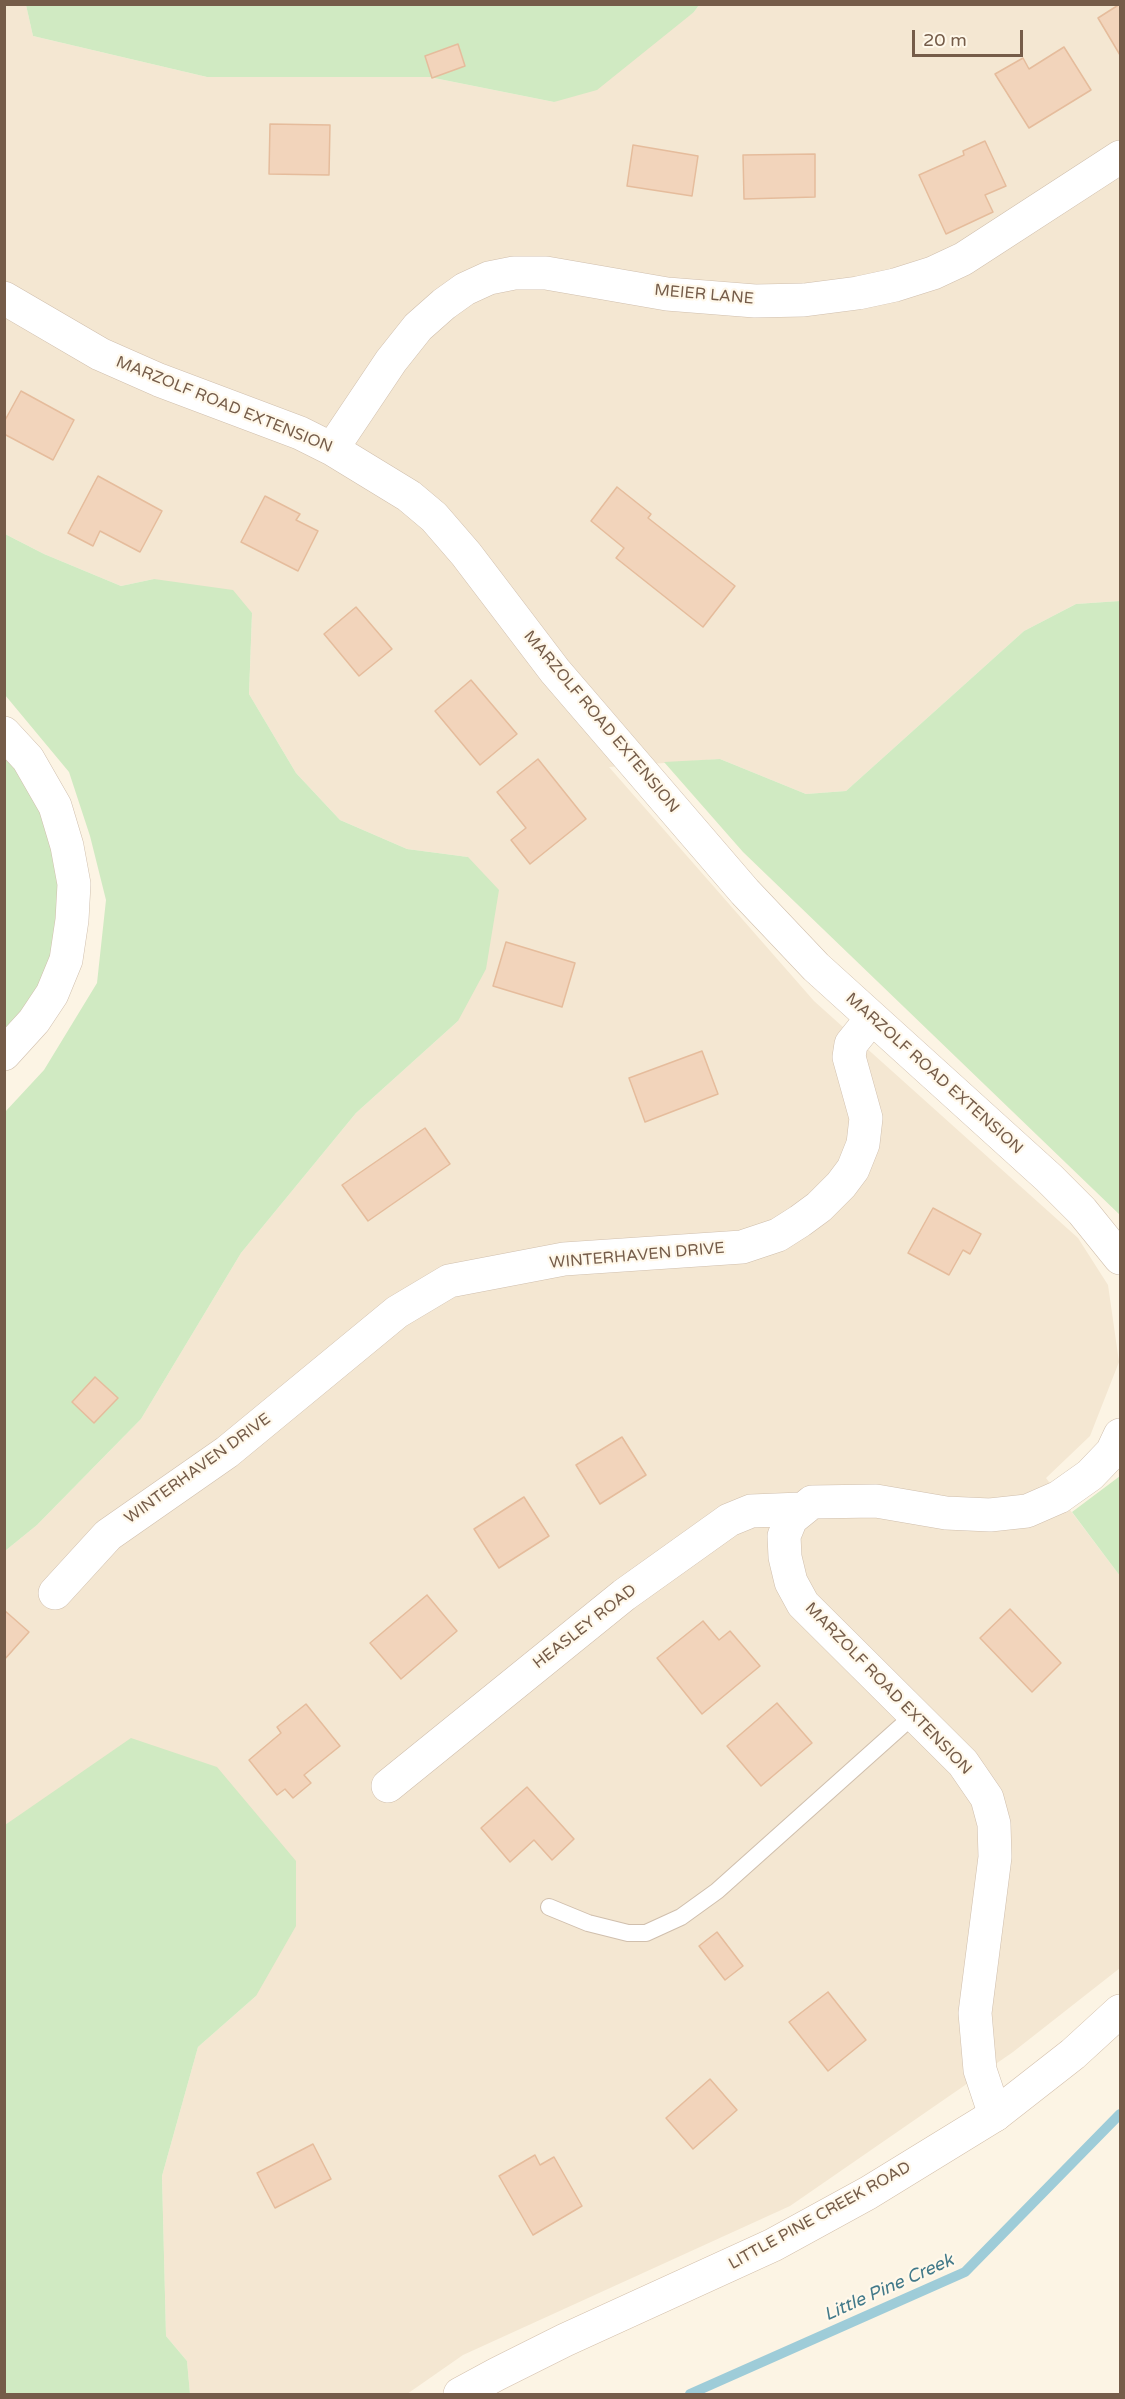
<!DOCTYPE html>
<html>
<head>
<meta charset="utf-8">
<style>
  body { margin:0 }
  #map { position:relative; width:1125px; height:2399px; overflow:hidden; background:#fcf4e4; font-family:"Varela Round",sans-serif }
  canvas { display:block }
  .frame { position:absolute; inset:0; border:6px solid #755c49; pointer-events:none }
  .scale { position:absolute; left:912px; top:30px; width:111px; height:27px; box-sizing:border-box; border:3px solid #755c49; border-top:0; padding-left:8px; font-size:18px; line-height:21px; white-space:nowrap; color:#755c49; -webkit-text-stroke:4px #fff8ea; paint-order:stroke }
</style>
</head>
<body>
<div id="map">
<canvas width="1125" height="2399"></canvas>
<div class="frame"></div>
<div class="scale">20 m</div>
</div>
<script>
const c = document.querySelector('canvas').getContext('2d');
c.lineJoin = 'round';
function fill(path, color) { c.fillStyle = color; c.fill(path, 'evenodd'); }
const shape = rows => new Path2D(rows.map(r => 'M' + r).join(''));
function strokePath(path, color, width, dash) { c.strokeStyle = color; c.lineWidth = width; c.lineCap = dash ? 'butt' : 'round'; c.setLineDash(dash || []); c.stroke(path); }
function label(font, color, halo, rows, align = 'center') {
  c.font = font + ' "Varela Round",sans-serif'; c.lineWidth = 4.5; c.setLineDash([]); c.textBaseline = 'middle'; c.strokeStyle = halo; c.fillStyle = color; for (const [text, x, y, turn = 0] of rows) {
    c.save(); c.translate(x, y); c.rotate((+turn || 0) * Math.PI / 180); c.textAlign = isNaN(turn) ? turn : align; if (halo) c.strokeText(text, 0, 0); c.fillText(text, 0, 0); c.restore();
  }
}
fill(shape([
  [5,5,26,5,33,36,207,77,429,77,554,102,694,12,699,5,1120,5,1120,601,1076,604,1024,631,846,791,806,794,720,759,609,767,814,1001,1078,1238,1108,1285,1119,1362,1090,1436,1046,1478,1120,1576,1120,1968,1013,2052,790,2206,463,2355,407,2394,190,2394,187,2361,166,2336,162,2176,198,2047,256,1996,5,1825,5,1551,37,1525,141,1419,241,1253,356,1113,458,1021,468,857,407,849,340,820,296,773,249,694,252,613,154,579,121,586,44,554,5,534]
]), '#f4e7d2');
fill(shape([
  [26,5,699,5,694,12,597,90,554,102,429,77,207,77,33,36],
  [5,534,44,554,121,586,154,579,233,590,252,613,249,694,296,773,340,820,407,849,468,857,499,890,486,969,458,1021,356,1113,241,1253,141,1419,37,1525,5,1551,5,1112,44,1070,97,983,106,900,90,836,69,772,5,695],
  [1120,601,1120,1215,743,852,664,762,720,759,806,794,846,791,1024,631,1076,604],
  [5,733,28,759,72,920,5,1054],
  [1120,1476,1120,1576,1072,1512],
  [131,1738,217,1767,296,1861,296,1926,256,1996,198,2047,162,2176,166,2336,187,2361,190,2394,5,2394,5,1825]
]), '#d0eac2');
strokePath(shape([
  [690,2394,965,2272,1120,2114]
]), '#9eccd8', 10);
const building = shape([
  [1120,4,1120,55,1098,18,1120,4],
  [458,44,465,66,432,78,425,56,458,44],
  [1064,47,1091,90,1029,128,995,74,1023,58,1029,69,1064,47],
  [270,124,330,125,329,175,269,174,270,124],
  [985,141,1006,186,985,195,993,212,946,234,919,175,964,155,963,151,985,141],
  [633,145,698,156,692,196,627,186,633,145],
  [815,154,815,197,744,199,743,155,815,154],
  [21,391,74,420,53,460,4,434,4,422,21,391],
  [98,476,162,511,140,552,100,531,93,546,68,533,98,476],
  [617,487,651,514,648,518,735,586,703,627,616,558,624,548,591,521,617,487],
  [265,496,300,514,296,520,318,531,298,571,241,542,265,496],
  [356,607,392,649,359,676,324,634,356,607],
  [471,680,517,734,480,765,435,711,471,680],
  [538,759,586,819,530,864,511,840,526,828,497,792,538,759],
  [506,942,575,963,562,1007,493,986,506,942],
  [702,1051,718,1094,645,1122,629,1078,702,1051],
  [425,1128,450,1164,368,1221,342,1185,425,1128],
  [933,1208,981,1234,970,1254,963,1250,949,1275,908,1253,933,1208],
  [95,1377,118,1398,94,1423,72,1402,95,1377],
  [622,1437,646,1475,600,1504,576,1465,622,1437],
  [524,1497,549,1536,499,1568,474,1529,524,1497],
  [427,1595,457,1631,401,1679,370,1643,427,1595],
  [1010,1609,1061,1663,1032,1692,980,1638,1010,1609],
  [4,1610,29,1632,4,1660,4,1610],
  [703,1621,719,1640,730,1631,760,1666,702,1714,657,1658,703,1621],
  [777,1703,812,1743,761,1786,727,1746,777,1703],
  [306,1704,340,1746,304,1775,311,1783,293,1798,285,1789,277,1795,249,1760,281,1733,277,1727,306,1704],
  [527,1787,574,1839,552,1860,534,1840,510,1862,481,1828,527,1787],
  [717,1932,743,1966,725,1980,699,1946,717,1932],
  [828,1992,866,2040,828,2071,789,2022,828,1992],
  [710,2079,737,2110,693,2149,666,2118,710,2079],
  [313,2144,331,2179,275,2208,257,2173,313,2144],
  [535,2155,540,2165,554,2157,582,2206,533,2235,499,2176,535,2155]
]);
fill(building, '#f2d4bb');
strokePath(building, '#e5bc9c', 1.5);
const lane = shape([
  [549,1907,588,1923,628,1933,646,1933,681,1917,717,1891,915,1714]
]);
const street = shape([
  [4,298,100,354,159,380,300,433,332,449,409,496,434,517,466,554,555,671,745,892,816,967,1049,1178,1082,1211,1120,1258],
  [332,449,391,361,418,327,444,304,465,289,489,278,514,273,546,273,667,294,755,301,804,300,858,293,895,285,933,273,963,259,1120,157],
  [4,733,28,759,55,806,67,846,74,884,72,920,66,960,52,994,34,1021,4,1054],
  [55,1593,108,1535,227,1452,397,1312,449,1281,564,1259,742,1247,778,1235,800,1221,819,1207,841,1185,853,1169,863,1144,866,1118,849,1057,851,1044,871,1019],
  [388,1786,624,1595,729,1520,751,1511,801,1509],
  [995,2115,980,2070,975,2013,995,1857,994,1824,987,1798,963,1763,803,1604,791,1582,785,1557,784,1536,791,1519,812,1502,876,1501,946,1513,990,1515,1027,1511,1059,1497,1090,1475,1112,1452,1120,1435]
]);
const secondary = shape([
  [460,2394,497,2374,565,2340,773,2245,868,2193,995,2115,1073,2054,1120,2011]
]);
strokePath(lane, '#d0bfad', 18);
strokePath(street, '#d0bfad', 34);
strokePath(secondary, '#d3bfaa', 34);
strokePath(lane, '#fff', 16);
strokePath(street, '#fff', 33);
strokePath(secondary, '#fff', 33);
label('16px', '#755c49', '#fff8ea', [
  ["MEIER LANE",704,295,5],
  ["MARZOLF ROAD EXTENSION",224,405,22],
  ["MARZOLF ROAD EXTENSION",601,722,50],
  ["MARZOLF ROAD EXTENSION",934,1074,42],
  ["WINTERHAVEN DRIVE",637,1256,-5],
  ["WINTERHAVEN DRIVE",198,1469,-36],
  ["HEASLEY ROAD",585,1627,-38],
  ["MARZOLF ROAD EXTENSION",888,1689,46],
  ["LITTLE PINE CREEK ROAD",820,2216,-29]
]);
label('italic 18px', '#427989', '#fff8ea', [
  ["Little Pine Creek",889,2288,-24]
]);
</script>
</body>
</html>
